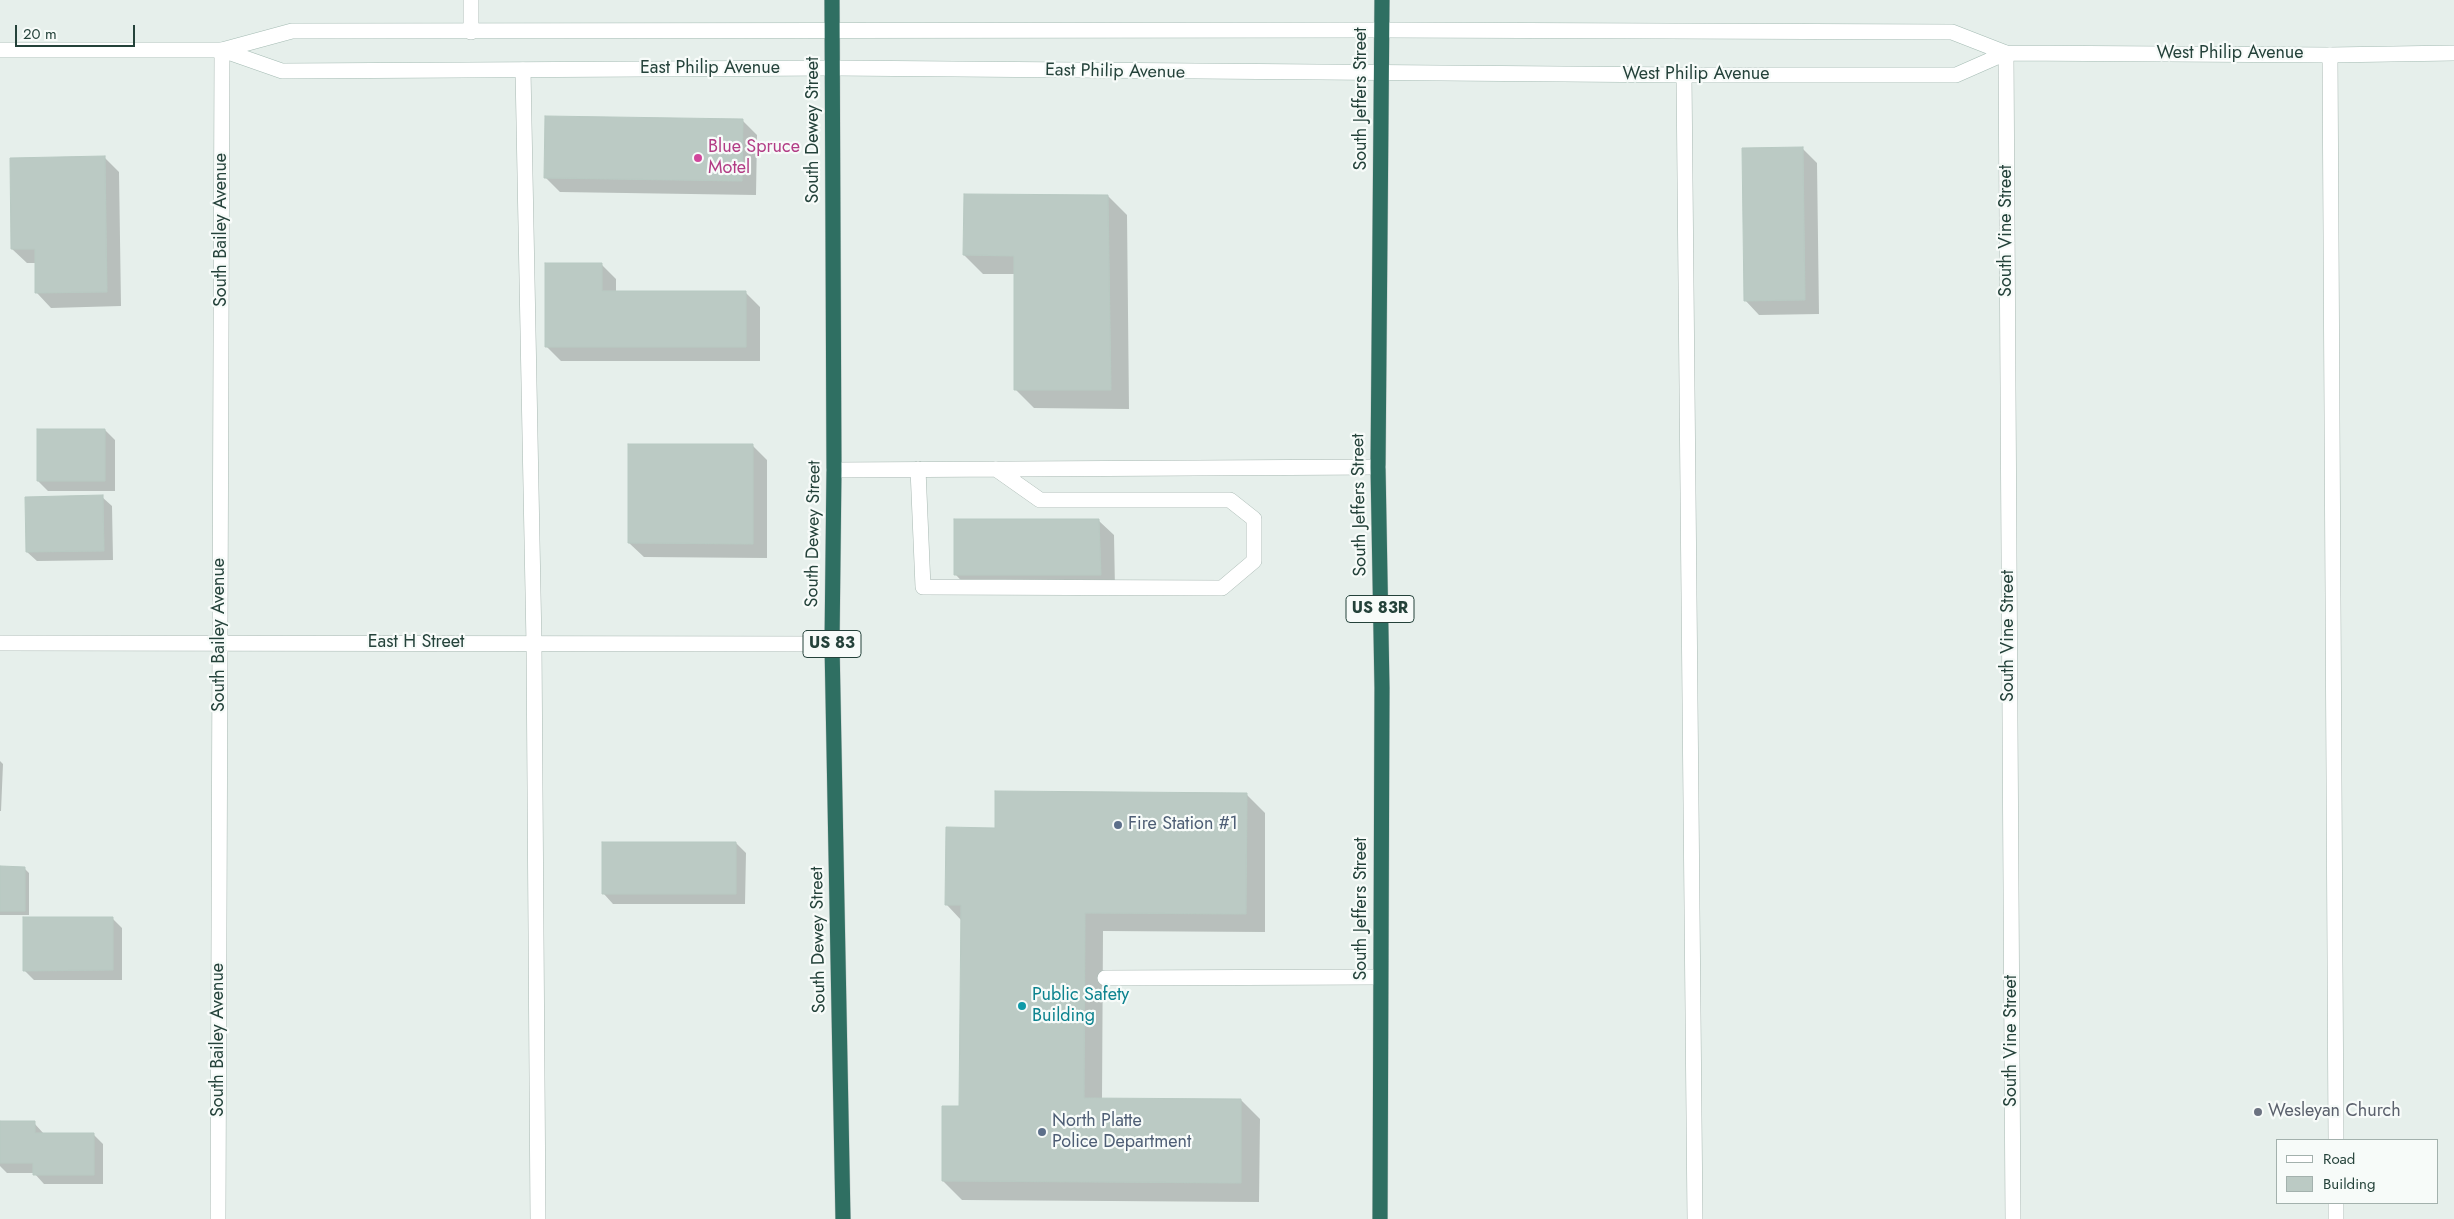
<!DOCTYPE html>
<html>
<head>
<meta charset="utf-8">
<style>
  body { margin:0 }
  #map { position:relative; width:2454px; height:1219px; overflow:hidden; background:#e6efeb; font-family:Jost,sans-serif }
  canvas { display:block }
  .legend { position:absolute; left:2276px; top:1139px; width:162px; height:65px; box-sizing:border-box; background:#f7fbf9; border:1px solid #a3b1ad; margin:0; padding:6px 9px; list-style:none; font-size:15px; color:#24423a }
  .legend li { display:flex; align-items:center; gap:10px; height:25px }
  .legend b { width:25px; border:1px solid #a3b1ad }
  .scale { position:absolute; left:15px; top:25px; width:120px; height:22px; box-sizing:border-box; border:2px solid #24423a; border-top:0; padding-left:6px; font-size:15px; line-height:18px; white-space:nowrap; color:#24423a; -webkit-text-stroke:4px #f7fbf9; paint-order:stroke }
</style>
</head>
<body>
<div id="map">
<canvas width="2454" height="1219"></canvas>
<ul class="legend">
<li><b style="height:6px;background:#fff"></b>Road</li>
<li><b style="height:14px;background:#bbcac4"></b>Building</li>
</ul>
<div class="scale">20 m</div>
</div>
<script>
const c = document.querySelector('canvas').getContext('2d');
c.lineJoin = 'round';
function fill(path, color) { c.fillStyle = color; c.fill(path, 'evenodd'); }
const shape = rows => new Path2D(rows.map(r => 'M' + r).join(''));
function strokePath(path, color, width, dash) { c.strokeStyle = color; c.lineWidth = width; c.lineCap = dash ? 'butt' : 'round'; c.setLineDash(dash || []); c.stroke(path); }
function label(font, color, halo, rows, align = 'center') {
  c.font = font + ' Jost,sans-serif'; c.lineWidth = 4.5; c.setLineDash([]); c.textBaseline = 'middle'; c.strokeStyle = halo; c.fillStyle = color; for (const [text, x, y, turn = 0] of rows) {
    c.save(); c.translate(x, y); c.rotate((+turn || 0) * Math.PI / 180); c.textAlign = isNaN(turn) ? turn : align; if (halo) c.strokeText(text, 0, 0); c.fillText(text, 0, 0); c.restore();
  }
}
fill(shape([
  [742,120,757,135,756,195,560,192,545,177],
  [1802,148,1817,163,1819,314,1759,315,1745,300],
  [104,157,119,172,121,306,51,308,37,293,36,263,27,263,12,249],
  [1108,196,1127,215,1129,409,1034,408,1015,389,1015,274,983,274,964,255],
  [602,265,616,279,616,293,746,293,760,307,760,361,561,361,546,346],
  [105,430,115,440,115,491,48,491,38,481],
  [753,446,767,460,767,558,644,557,629,543],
  [102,497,112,506,113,560,37,561,27,552],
  [1099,521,1114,535,1115,590,970,590,956,575],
  [0,761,3,764,1,811,0,811],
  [1246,794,1265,813,1265,932,1103,931,1102,1099,1241,1100,1260,1119,1259,1202,962,1200,943,1181,961,1107,962,921,947,905,996,829],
  [736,843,746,853,745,904,613,904,604,894],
  [0,868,24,868,29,873,29,915,0,915],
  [112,918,122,928,122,980,34,980,24,970],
  [0,1123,34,1123,44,1134,93,1134,103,1144,103,1184,44,1184,34,1173,7,1173,0,1166]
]), '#0003');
const building = shape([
  [545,116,743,119,742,181,544,178,545,116],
  [1803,147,1805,300,1744,301,1742,148,1803,147],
  [105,156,107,292,35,293,35,249,11,249,10,158,105,156],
  [964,194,1108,195,1111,390,1014,390,1014,256,963,255,964,194],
  [545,263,602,263,602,291,746,291,746,347,545,347,545,263],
  [37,429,105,429,105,481,37,481,37,429],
  [628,444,753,444,753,544,628,543,628,444],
  [103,495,104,551,26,552,25,497,103,495],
  [954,519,1099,519,1101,575,954,575,954,519],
  [995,791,1247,793,1246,914,1085,913,1084,1098,1241,1099,1241,1183,942,1181,942,1106,959,1106,961,905,945,905,946,827,995,828,995,791],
  [602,842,736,842,736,894,602,894,602,842],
  [0,866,25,867,25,911,0,911,0,866],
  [23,917,113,917,113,970,23,971,23,917],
  [0,1121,35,1121,35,1133,94,1133,94,1175,33,1175,33,1163,0,1163,0,1121]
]);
fill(building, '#bbcac4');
strokePath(building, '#b8c9c2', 1);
const lane = shape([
  [471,0,471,32],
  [2330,55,2336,1140],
  [523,70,534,644,538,1219],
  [1684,75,1695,1219],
  [918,469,923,587,1222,588,1254,561,1254,519,1230,500,1040,500,996,469],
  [834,470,1378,467],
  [1105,978,1380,977],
  [2336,1203,2336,1219]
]);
const street = shape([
  [2006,53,2013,1219],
  [0,643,832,644],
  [218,1219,222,50]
]);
const secondary = shape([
  [0,50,222,50,292,31,1382,30,1952,32,2006,53,2330,55,2454,53],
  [222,50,282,71,833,68,1684,75,1956,75,2006,53]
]);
const highway = shape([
  [832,0,834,470,832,644,843,1219],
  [1380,1219,1382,688,1378,467,1382,0]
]);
strokePath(lane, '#a8b8b2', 16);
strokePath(street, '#a8b8b2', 16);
strokePath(secondary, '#a4bbb3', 16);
strokePath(highway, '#c2cac8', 16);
strokePath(lane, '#fff', 15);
strokePath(street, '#fff', 15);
strokePath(secondary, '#fff', 15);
strokePath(highway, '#2f6f62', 15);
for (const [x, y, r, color] of [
  [698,158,5,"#d1479c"],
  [1118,825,5,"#5c6f8a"],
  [1022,1006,5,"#0f9aa8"],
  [2258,1112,5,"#6b7280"],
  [1042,1132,5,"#5c6f8a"]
]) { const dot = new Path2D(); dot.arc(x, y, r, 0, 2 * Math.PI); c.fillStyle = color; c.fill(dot); strokePath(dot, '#f7fbf9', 2); }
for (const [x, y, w] of [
  [1380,609,68],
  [832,644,58]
]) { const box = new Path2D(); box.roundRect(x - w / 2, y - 13.5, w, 27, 4); c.fillStyle = '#f7fbf9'; c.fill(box); strokePath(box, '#24423a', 1); }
label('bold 16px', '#24423a', null, [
  ["US 83R",1380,609],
  ["US 83",832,644]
]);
label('18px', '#24423a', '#f7fbf9', [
  ["West Philip Avenue",2230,54],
  ["East Philip Avenue",710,69],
  ["East Philip Avenue",1115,72,1],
  ["West Philip Avenue",1696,75],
  ["South Jeffers Street",1362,99,-90],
  ["South Dewey Street",814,130,-90],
  ["South Bailey Avenue",222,230,-90],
  ["South Vine Street",2007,231,-90],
  ["South Jeffers Street",1360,505,-91],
  ["South Dewey Street",814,534,-89],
  ["South Bailey Avenue",220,635,-90],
  ["South Vine Street",2009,636,-90],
  ["East H Street",416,643],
  ["South Jeffers Street",1362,909,-90],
  ["South Dewey Street",819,940,-91],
  ["South Bailey Avenue",219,1040,-90],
  ["South Vine Street",2012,1041,-90]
]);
label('18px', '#b23c85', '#f7fbf9', [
  ["Blue Spruce",708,148],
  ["Motel",708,169]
], 'left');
label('18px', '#4e5e75', '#f7fbf9', [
  ["Fire Station #1",1128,825],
  ["North Platte",1052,1122],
  ["Police Department",1052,1143]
], 'left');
label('18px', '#0d838f', '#f7fbf9', [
  ["Public Safety",1032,996],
  ["Building",1032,1017]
], 'left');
label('18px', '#5b616d', '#f7fbf9', [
  ["Wesleyan Church",2268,1112]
], 'left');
</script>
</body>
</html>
